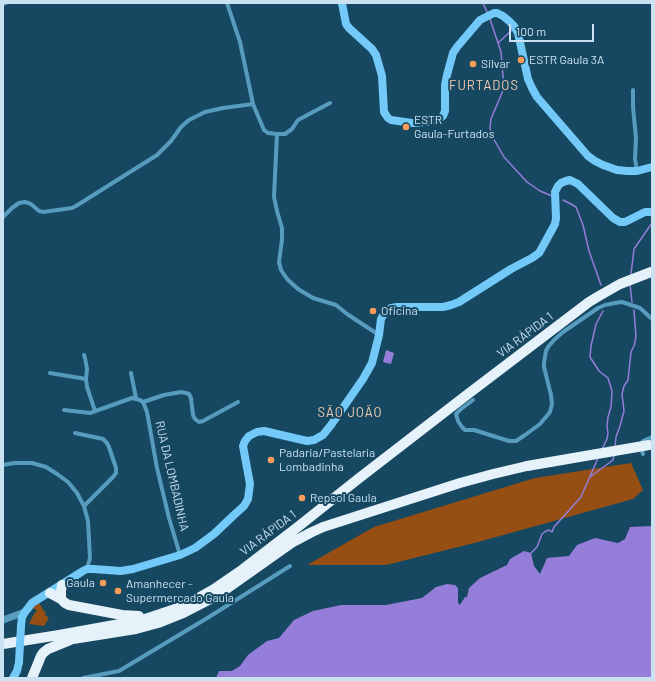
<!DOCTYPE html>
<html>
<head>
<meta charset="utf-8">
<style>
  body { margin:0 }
  #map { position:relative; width:655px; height:681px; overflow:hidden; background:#164861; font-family:Barlow,sans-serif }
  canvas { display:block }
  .frame { position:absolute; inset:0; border:4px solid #c9e1f0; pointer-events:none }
  .scale { position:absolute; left:509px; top:24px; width:85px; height:18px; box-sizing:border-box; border:2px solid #c9e1f0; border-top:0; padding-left:5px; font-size:12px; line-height:14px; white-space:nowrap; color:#c9e1f0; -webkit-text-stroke:3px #164861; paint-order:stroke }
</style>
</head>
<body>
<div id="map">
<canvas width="655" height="681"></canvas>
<div class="frame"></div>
<div class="scale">100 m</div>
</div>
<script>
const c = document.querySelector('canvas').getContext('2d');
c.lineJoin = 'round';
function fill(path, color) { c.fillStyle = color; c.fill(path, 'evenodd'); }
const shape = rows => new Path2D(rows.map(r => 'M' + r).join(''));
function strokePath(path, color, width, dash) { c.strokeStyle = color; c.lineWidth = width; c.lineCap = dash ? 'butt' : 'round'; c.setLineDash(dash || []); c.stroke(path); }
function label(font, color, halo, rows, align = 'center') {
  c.font = font + ' Barlow,sans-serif'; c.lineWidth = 4; c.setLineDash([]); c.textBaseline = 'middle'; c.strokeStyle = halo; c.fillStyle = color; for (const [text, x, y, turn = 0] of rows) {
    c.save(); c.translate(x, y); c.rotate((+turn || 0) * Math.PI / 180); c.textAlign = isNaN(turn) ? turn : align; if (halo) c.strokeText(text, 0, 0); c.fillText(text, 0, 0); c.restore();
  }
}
fill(shape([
  [631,463,643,490,633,499,478,542,386,565,307,565,374,527,535,478],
  [39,603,46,614,45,615,49,618,44,626,29,624,33,616,37,610,32,608]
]), '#974e12');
fill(shape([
  [386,350,394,353,391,364,383,362],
  [652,526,652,678,216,678,219,671,232,671,240,666,248,655,267,641,279,638,294,620,313,611,341,605,386,605,422,598,436,587,447,584,455,585,458,588,458,603,460,605,465,597,467,597,469,588,480,578,507,565,510,559,524,551,531,553,534,566,540,574,547,558,569,556,577,545,595,538,618,543,625,539,630,527]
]), '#947eda');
strokePath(shape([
  [483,3,487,12],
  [490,19,501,52,504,88,491,119,490,128,492,136,504,157,527,182,540,191,552,196],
  [498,43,512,30],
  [563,200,571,204,576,207,583,225,589,251,601,285],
  [631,274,634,249,652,223],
  [630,284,632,302],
  [615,447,616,437,620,426,624,411,622,394,624,386,628,380,631,352,634,346,636,337,634,310],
  [602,449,607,439,608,433,607,426,608,417,611,407,612,391,608,378,599,371,590,357,591,346,596,324,603,311],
  [590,477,613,460,614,455],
  [531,553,537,547,542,534,546,531,549,530,552,532,554,527,581,497,598,458]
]), '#947eda', 1.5);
strokePath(shape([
  [3,4,6,3],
  [633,90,633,107,636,138,635,159,637,171],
  [253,104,264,130,268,133,277,134,274,197,277,211,282,228,282,240,279,262,281,270,287,279,298,289,313,298,336,305,347,314,379,335],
  [277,134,285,134,292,129,298,120,330,103],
  [3,217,12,208,19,203,25,202,31,204,39,211,43,212,72,208,76,206,157,155,171,141,181,127,189,120,205,112,223,108,253,104,240,42,227,3],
  [84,355,85,358,87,369,86,379,87,387,95,411],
  [50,373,86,379],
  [131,373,136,398],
  [473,400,461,409,456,414,458,421,462,427,465,430,474,430,509,441,516,441,525,435,540,424,550,412,552,404,551,395,544,367,544,363,546,351,548,347,554,340,563,332,598,308,605,305,615,303,622,302,640,308,652,319],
  [143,402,164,395,181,392,186,393,189,394,191,398,193,415,195,419,199,422,203,421,238,402],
  [64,410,90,413,132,398,140,400,143,402,147,412,157,468,169,518,180,555],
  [75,433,103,439,107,443,109,447,116,468,116,473,113,477,84,506],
  [643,454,641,445,643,441,652,437],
  [3,465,14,463,32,463,46,467,57,474,68,482,77,493,84,506,88,521,90,558,87,569],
  [83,678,119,671,209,617,290,566]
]), '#579bbf', 4);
strokePath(shape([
  [3,620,25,612]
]), '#579bbf', 7);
strokePath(shape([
  [342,3,346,24,349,28,372,49,376,55,382,76,384,112,388,118,391,120,412,123,424,122,437,120,443,116,445,111,445,85,447,75,453,53,457,47,480,20,494,13,497,13,503,16,509,21,514,26,518,33,528,79,532,88,537,97,588,156,595,161,603,165,617,170,627,171,637,171,652,167],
  [21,626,22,617,25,612,32,603,83,571,87,569,93,569,121,571,133,569,180,555,195,548,214,534,234,515,244,506,248,499,250,484,243,446,245,441,249,436,257,432,264,431,307,441,314,440,323,435,331,425,363,379,372,363,379,335,381,319,385,312,391,308,397,307,443,307,451,305,459,302,511,269,532,258,539,253,543,246,555,224,556,218,555,192,558,186,561,183,566,181,570,180,578,184,613,218,620,222,625,222,645,212,652,212],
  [13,678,17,671,19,662]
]), '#73caf8', 8);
strokePath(shape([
  [50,593,61,599,65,603,69,605,122,615,139,616],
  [61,599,61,591,62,585],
  [73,639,136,629,158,623,183,613,218,595,293,542,312,532,323,527,460,483,493,474,527,466],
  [3,644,59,635,142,620,178,608,198,598,214,589,243,569,299,526,358,479,468,394,589,302,599,296,620,284,651,272],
  [32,678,41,656,43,653,48,649,70,640]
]), '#e5f2f9', 10);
strokePath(shape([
  [19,662,21,626]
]), '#73caf8', 8);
strokePath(shape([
  [527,466,649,445]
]), '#e5f2f9', 10);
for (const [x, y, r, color] of [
  [521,60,4,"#fe9c58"],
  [473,64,4,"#fe9c58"],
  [406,127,4,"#fe9c58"],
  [373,311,4,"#fe9c58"],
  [271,460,4,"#fe9c58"],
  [302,498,4,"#fe9c58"],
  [103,583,4,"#fe9c58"],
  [118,591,4,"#fe9c58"]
]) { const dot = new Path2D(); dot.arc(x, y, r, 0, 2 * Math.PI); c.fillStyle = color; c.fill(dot); strokePath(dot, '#164861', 1.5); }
label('12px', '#c9e1f0', '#164861', [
  ["ESTR Gaula 3A",529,60],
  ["Silvar",481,64],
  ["ESTR",414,120],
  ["Gaula-Furtados",414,134],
  ["Oficina",381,311],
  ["Padaria/Pastelaria",279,453],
  ["Lombadinha",279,467],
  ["Repsol Gaula",310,498],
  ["Gaula",95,583,"right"],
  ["Amanhecer -",126,584],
  ["Supermercado Gaula",126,598]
], 'left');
label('12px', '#c9e1f0', '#164861', [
  ["VIA RÁPIDA 1",525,335,-37],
  ["RUA DA LOMBADINHA",172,476,77],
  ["VIA RÁPIDA 1",268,533,-37]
]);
c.letterSpacing = '1px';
label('13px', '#f7ccb2', '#164861', [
  ["FURTADOS",484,86],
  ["SÃO JOÃO",350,413]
]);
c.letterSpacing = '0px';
</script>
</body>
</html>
